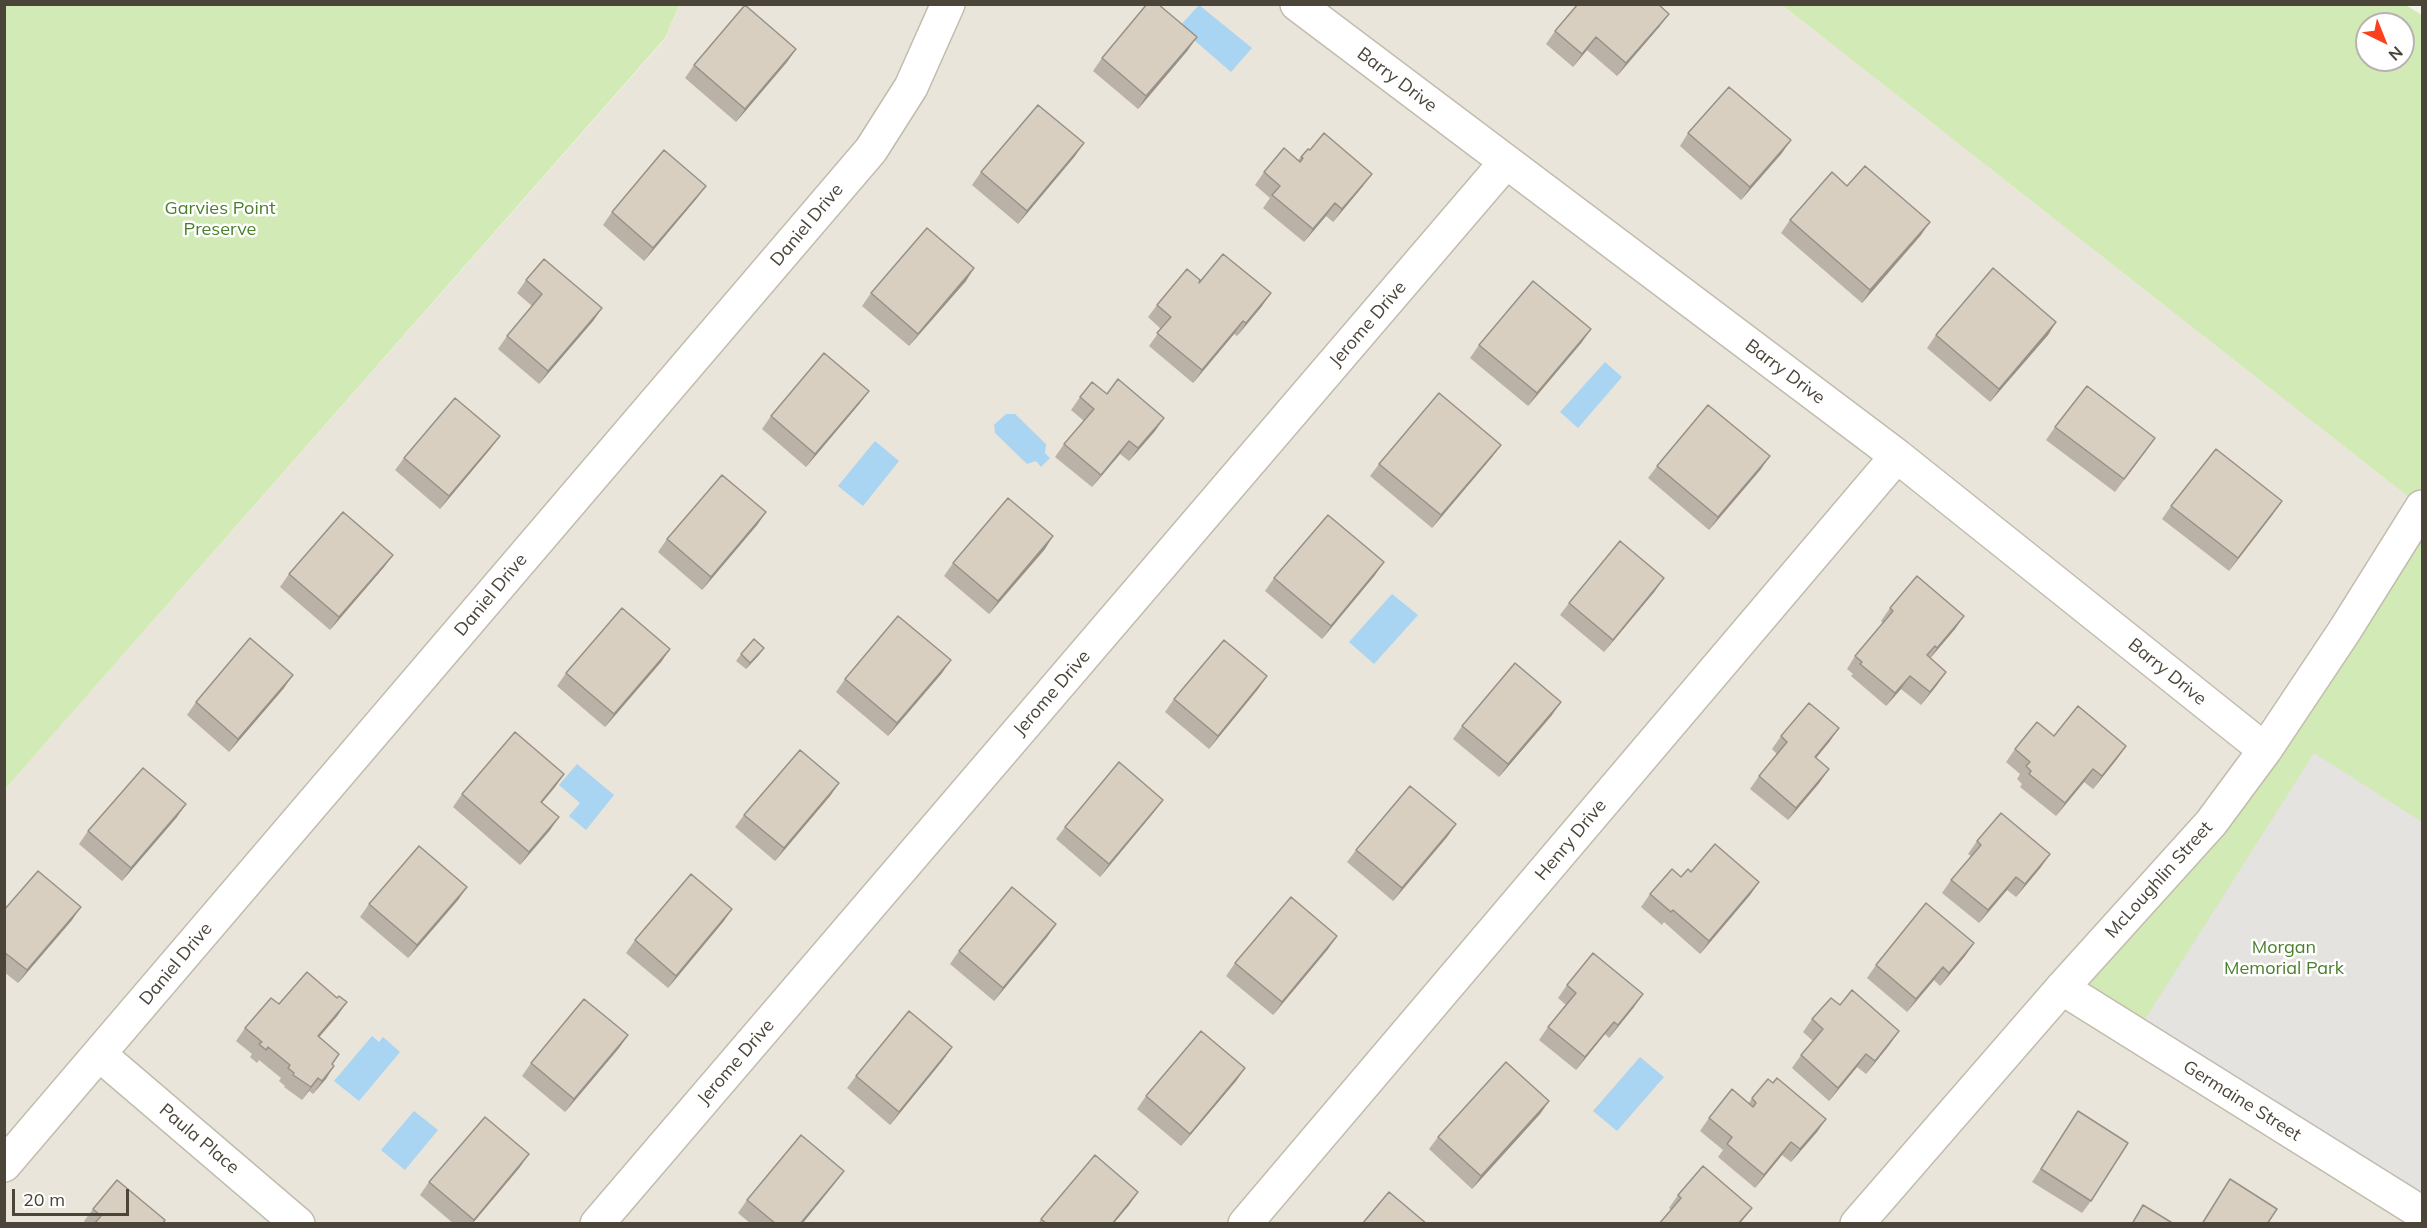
<!DOCTYPE html>
<html>
<head>
<meta charset="utf-8">
<style>
  body { margin:0 }
  #map { position:relative; width:2427px; height:1228px; overflow:hidden; background:#f6f3ec; font-family:Mulish,sans-serif }
  canvas { display:block }
  .frame { position:absolute; inset:0; border:6px solid #4b4439; pointer-events:none }
  .north { position:absolute; left:2355px; top:12px; width:60px; height:60px; box-sizing:border-box; background:#fff; border:2px solid #b7b4b0; border-radius:50%; rotate:137deg; font-size:16px; font-weight:700; line-height:24px; text-align:center; color:#4b4439 }
  .north::after { content:''; display:block; margin:auto; width:21px; height:27px; background:#fc3f1d; clip-path:polygon(50% 0,100% 100%,50% 72%,0 100%) }
  .scale { position:absolute; left:12px; top:1189px; width:117px; height:27px; box-sizing:border-box; border:3px solid #4b4439; border-top:0; padding-left:8px; font-size:18px; line-height:21px; white-space:nowrap; color:#4b4439; -webkit-text-stroke:4px #fff; paint-order:stroke }
</style>
</head>
<body>
<div id="map">
<canvas width="2427" height="1228"></canvas>
<div class="frame"></div>
<div class="north">N</div>
<div class="scale">20 m</div>
</div>
<script>
const c = document.querySelector('canvas').getContext('2d');
c.lineJoin = 'round';
function fill(path, color) { c.fillStyle = color; c.fill(path, 'evenodd'); }
const shape = rows => new Path2D(rows.map(r => 'M' + r).join(''));
function strokePath(path, color, width, dash) { c.strokeStyle = color; c.lineWidth = width; c.lineCap = dash ? 'butt' : 'round'; c.setLineDash(dash || []); c.stroke(path); }
function label(font, color, halo, rows, align = 'center') {
  c.font = font + ' Mulish,sans-serif'; c.lineWidth = 5; c.setLineDash([]); c.textBaseline = 'middle'; c.strokeStyle = halo; c.fillStyle = color; for (const [text, x, y, turn = 0] of rows) {
    c.save(); c.translate(x, y); c.rotate((+turn || 0) * Math.PI / 180); c.textAlign = isNaN(turn) ? turn : align; if (halo) c.strokeText(text, 0, 0); c.fillText(text, 0, 0); c.restore();
  }
}
fill(shape([
  [679,5,1782,5,2420,506,2422,1223,5,1224,5,789,665,39]
]), '#eae5da');
fill(shape([
  [5,4,679,5,665,38,5,789],
  [2404,4,2422,15,2422,1211,2070,987,2218,825,2420,506,1782,5],
  [2367,24,2403,24,2403,60,2367,60]
]), '#d2eab5');
fill(shape([
  [2314,753,2422,822,2422,1213,2137,1032]
]), '#e5e3e0');
fill(shape([
  [1199,5,1252,48,1231,72,1179,27],
  [1605,362,1622,377,1578,428,1560,412],
  [1006,414,1015,414,1046,444,1045,453,1050,458,1041,467,1036,461,1027,464,995,433,994,425],
  [875,441,899,461,863,506,838,486],
  [1392,594,1418,615,1374,664,1349,642],
  [577,764,614,795,586,830,569,816,580,803,559,785],
  [372,1036,379,1042,383,1037,400,1052,359,1101,334,1081],
  [1640,1057,1664,1077,1617,1131,1593,1111],
  [414,1111,438,1130,405,1170,381,1150]
]), '#a9d4f2');
const street = shape([
  [1297,4,1897,456,2265,750],
  [2062,988,2422,1213],
  [99,1054,298,1224],
  [4,1165,871,150,911,87,948,4],
  [597,1224,1506,162],
  [1245,1224,1897,456],
  [1857,1224,2062,988,2211,823,2265,750,2345,630,2422,507]
]);
strokePath(street, '#c2bbae', 36);
strokePath(street, '#fff', 33);
fill(shape([
  [1660,26,1617,76,1587,50,1573,67,1546,44,1555,31],
  [796,49,787,62,736,122,685,78,694,65],
  [1188,50,1138,109,1093,71,1102,58],
  [1688,133,1782,153,1741,200,1680,146],
  [1308,149,1363,186,1333,222,1326,216,1304,242,1263,208,1270,198,1255,185,1264,172,1298,160],
  [1075,156,1018,224,972,185,981,172],
  [697,198,644,261,603,225,612,212],
  [1790,220,1921,235,1862,303,1781,233],
  [526,280,602,308,593,321,539,384,498,349,507,336,532,306,517,293],
  [966,281,909,346,862,306,871,293],
  [1199,283,1262,306,1237,336,1234,334,1193,383,1149,346,1161,329,1148,317,1157,305],
  [2056,322,2048,335,1990,402,1927,348,1936,335],
  [1582,342,1528,406,1470,358,1479,345],
  [1107,394,1164,418,1155,431,1129,461,1120,454,1092,487,1055,457,1064,444,1084,421,1071,410,1080,397],
  [860,403,806,467,762,429,771,416],
  [2055,427,2146,451,2115,492,2046,440],
  [1501,445,1492,457,1432,528,1370,476,1379,464],
  [491,448,440,509,395,470,404,458],
  [1657,466,1761,469,1709,530,1648,478],
  [2171,506,2273,514,2229,571,2162,519],
  [766,512,757,525,702,590,658,552,667,539],
  [1045,549,989,614,944,576,953,563],
  [393,555,384,567,330,630,280,587,289,574],
  [1375,575,1322,639,1265,591,1274,578],
  [1655,591,1604,652,1560,615,1569,603],
  [1890,608,1964,616,1955,629,1930,658,1946,672,1937,685,1921,705,1901,689,1886,706,1851,676,1853,674,1847,669,1855,656,1883,623,1881,621],
  [670,649,661,662,605,727,557,686,566,673],
  [741,654,759,655,746,669,736,661],
  [942,673,888,736,836,692,845,679],
  [1267,676,1258,689,1209,749,1165,712,1174,699],
  [284,688,229,752,187,715,196,702],
  [1552,715,1499,777,1453,739,1462,726],
  [1781,736,1830,741,1816,758,1820,782,1788,820,1750,789,1759,776,1777,754,1772,749],
  [2054,736,2126,746,2117,759,2093,789,2084,782,2056,816,2020,787,2022,784,2017,779,2020,774,2006,762,2015,749],
  [564,774,555,787,542,803,559,817,550,830,520,865,453,807,462,794],
  [839,783,830,796,775,861,735,827,744,815],
  [1154,812,1100,877,1056,839,1065,827],
  [177,817,122,881,79,844,88,831],
  [1456,824,1447,837,1393,901,1347,862,1356,850],
  [1977,841,2041,867,2016,897,2007,890,1979,923,1942,893,1951,880,1971,856,1968,854],
  [1691,872,1759,882,1750,895,1700,954,1664,922,1662,925,1641,907,1650,894],
  [467,887,458,900,408,958,360,917,369,904],
  [732,909,723,922,668,988,626,953,635,940],
  [4,910,72,920,18,983,4,972],
  [1056,924,1047,937,994,1001,950,964,959,951],
  [1337,936,1328,949,1273,1015,1226,976,1235,963],
  [1965,956,1940,986,1934,980,1907,1012,1867,978,1876,965],
  [1567,985,1634,1007,1609,1038,1605,1034,1576,1070,1539,1040,1548,1027,1566,1005,1558,998],
  [279,1004,338,1015,319,1037,332,1064,334,1066,313,1094,309,1091,302,1100,284,1087,285,1086,279,1081,281,1078,259,1060,257,1063,250,1057,252,1054,236,1041,245,1028],
  [1812,1019,1890,1044,1866,1074,1857,1067,1829,1101,1792,1068,1801,1055,1813,1041,1803,1032],
  [628,1035,619,1048,565,1112,522,1076,531,1063],
  [952,1047,943,1060,890,1125,847,1088,856,1076],
  [1245,1068,1236,1081,1181,1146,1137,1109,1146,1096],
  [1752,1098,1826,1119,1817,1132,1791,1162,1782,1155,1755,1188,1718,1157,1723,1150,1700,1131,1709,1118,1749,1103],
  [1549,1101,1540,1114,1472,1189,1429,1149,1438,1137],
  [2078,1111,2091,1201,2082,1213,2032,1182],
  [520,1167,472,1224,454,1224,420,1195,429,1182],
  [2230,1179,2267,1224,2201,1224],
  [835,1183,802,1224,751,1224,738,1213,747,1200],
  [1138,1192,1129,1205,1113,1224,1038,1224,1041,1219],
  [1678,1195,1752,1208,1740,1224,1659,1224,1671,1210,1669,1208],
  [93,1209,163,1224,86,1224,84,1221]
]), '#bab2a6');
fill(shape([
  [1669,14,1660,26,1617,76,1626,63],
  [1197,37,1188,50,1138,109,1146,96],
  [1596,37,1587,50,1573,67,1582,54],
  [796,49,787,62,736,122,745,109],
  [1791,140,1782,153,1741,200,1750,187],
  [1084,143,1075,156,1018,224,1027,211],
  [1372,174,1363,186,1333,222,1342,209],
  [706,186,697,198,644,261,653,248],
  [1335,203,1326,216,1304,242,1313,229],
  [1930,222,1921,235,1862,303,1870,290],
  [974,268,966,281,909,346,918,334],
  [1271,293,1262,306,1237,336,1246,323],
  [602,308,593,321,539,384,548,371],
  [1243,321,1234,334,1193,383,1202,370],
  [2056,322,2048,335,1990,402,1999,389],
  [1591,329,1582,342,1528,406,1537,393],
  [869,391,860,403,806,467,815,454],
  [1164,418,1155,431,1129,461,1138,448],
  [500,436,491,448,440,509,449,496],
  [1129,441,1120,454,1092,487,1101,475],
  [1501,445,1492,457,1432,528,1441,515],
  [1770,456,1761,469,1709,530,1718,517],
  [2282,501,2273,514,2229,571,2238,558],
  [766,512,757,525,702,590,711,577],
  [1053,536,1045,549,989,614,998,601],
  [393,555,384,567,330,630,339,617],
  [1384,562,1375,575,1322,639,1331,626],
  [1664,578,1655,591,1604,652,1613,640],
  [1964,616,1955,629,1928,661,1937,648],
  [764,648,759,655,746,669,750,663],
  [670,649,661,662,605,727,614,714],
  [951,660,942,673,888,736,897,723],
  [1946,672,1937,685,1921,705,1930,692],
  [293,675,284,688,229,752,238,739],
  [1267,676,1258,689,1209,749,1218,736],
  [1910,676,1901,689,1886,706,1895,693],
  [1561,702,1552,715,1499,777,1508,764],
  [1839,728,1830,741,1806,770,1815,757],
  [2126,746,2117,759,2093,789,2102,776],
  [1829,769,1820,782,1788,820,1796,808],
  [2093,769,2084,782,2056,816,2065,803],
  [564,774,555,787,532,814,541,802],
  [839,783,830,796,775,861,784,848],
  [1163,800,1154,812,1100,877,1109,864],
  [186,804,177,817,122,881,131,868],
  [559,817,550,830,520,865,529,852],
  [1456,824,1447,837,1393,901,1402,888],
  [2050,854,2041,867,2016,897,2025,884],
  [2016,877,2007,890,1979,923,1988,910],
  [1759,882,1750,895,1700,954,1709,941],
  [467,887,458,900,408,958,417,945],
  [81,907,72,920,18,983,27,970],
  [732,909,723,922,668,988,676,976],
  [1056,924,1047,937,994,1001,1003,988],
  [1337,936,1328,949,1273,1015,1282,1002],
  [1974,943,1965,956,1940,986,1949,973],
  [1943,967,1934,980,1907,1012,1916,999],
  [1643,994,1634,1007,1609,1038,1618,1025],
  [347,1002,338,1015,309,1049,318,1036],
  [1614,1022,1605,1034,1576,1070,1585,1057],
  [1899,1031,1890,1044,1866,1074,1875,1061],
  [628,1035,619,1048,565,1112,574,1099],
  [952,1047,943,1060,890,1125,899,1112],
  [1866,1054,1857,1067,1829,1101,1838,1088],
  [334,1066,326,1079,313,1094,322,1081],
  [1245,1068,1236,1081,1181,1146,1190,1134],
  [318,1078,309,1091,302,1100,311,1087],
  [1549,1101,1540,1114,1472,1189,1481,1176],
  [1826,1119,1817,1132,1791,1162,1800,1149],
  [1791,1142,1782,1155,1755,1188,1764,1175],
  [529,1154,520,1167,472,1224,471,1224],
  [844,1171,835,1183,802,1224,800,1224],
  [1138,1192,1129,1205,1113,1224,1112,1224]
]), '#979187');
const building = shape([
  [1147,4,1158,4,1197,37,1146,96,1102,58,1147,4],
  [1578,4,1658,4,1669,14,1626,63,1596,37,1582,54,1555,31,1578,4],
  [745,5,796,49,745,109,694,65,745,5],
  [1729,87,1791,140,1750,187,1688,133,1729,87],
  [1038,105,1084,143,1027,211,981,172,1038,105],
  [1324,133,1372,174,1342,209,1335,203,1313,229,1272,195,1280,186,1264,172,1284,148,1300,162,1303,158,1301,157,1308,149,1310,150,1324,133],
  [664,150,706,186,653,248,612,212,664,150],
  [1865,166,1930,222,1870,290,1790,220,1832,172,1847,186,1865,166],
  [927,228,974,268,918,334,871,293,927,228],
  [1223,254,1271,293,1246,323,1243,321,1202,370,1157,333,1171,317,1157,305,1187,269,1200,280,1199,283,1223,254],
  [544,259,602,308,548,371,507,336,542,294,526,280,544,259],
  [1993,268,2056,322,1999,389,1936,335,1993,268],
  [1533,281,1591,329,1537,393,1479,345,1533,281],
  [824,353,869,391,815,454,771,416,824,353],
  [1118,379,1164,418,1138,448,1129,441,1101,475,1064,444,1094,409,1080,397,1092,382,1107,394,1118,379],
  [2087,386,2155,438,2124,479,2055,427,2087,386],
  [1439,393,1501,445,1441,515,1379,464,1439,393],
  [455,398,500,436,449,496,404,458,455,398],
  [1708,405,1770,456,1718,517,1657,466,1708,405],
  [2216,449,2282,501,2238,558,2171,506,2216,449],
  [722,475,766,512,711,577,667,539,722,475],
  [1008,498,1053,536,998,601,953,563,1008,498],
  [343,512,393,555,339,617,289,574,343,512],
  [1328,515,1384,562,1331,626,1274,578,1328,515],
  [1620,541,1664,578,1613,640,1569,603,1620,541],
  [1917,576,1964,616,1937,648,1935,646,1927,655,1946,672,1930,692,1910,676,1895,693,1860,664,1862,662,1855,656,1893,611,1890,608,1917,576],
  [622,608,670,649,614,714,566,673,622,608],
  [898,616,951,660,897,723,845,679,898,616],
  [250,638,293,675,238,739,196,702,250,638],
  [754,639,764,648,750,663,741,654,754,639],
  [1224,640,1267,676,1218,736,1174,699,1224,640],
  [1515,663,1561,702,1508,764,1462,726,1515,663],
  [1809,703,1839,728,1815,757,1829,769,1796,808,1759,776,1787,742,1781,736,1809,703],
  [2078,706,2126,746,2102,776,2093,769,2065,803,2029,774,2031,771,2026,766,2030,762,2015,749,2037,722,2054,736,2078,706],
  [515,732,564,774,541,802,559,817,529,852,462,794,515,732],
  [800,750,839,783,784,848,744,815,800,750],
  [1119,762,1163,800,1109,864,1065,827,1119,762],
  [143,768,186,804,131,868,88,831,143,768],
  [1410,786,1456,824,1402,888,1356,850,1410,786],
  [2001,813,2050,854,2025,884,2016,877,1988,910,1951,880,1981,845,1977,841,2001,813],
  [1715,844,1759,882,1709,941,1673,910,1671,912,1650,894,1672,869,1681,877,1688,869,1691,872,1715,844],
  [419,846,467,887,417,945,369,904,419,846],
  [38,871,81,907,27,970,4,952,4,910,38,871],
  [691,874,732,909,676,976,635,940,691,874],
  [1012,887,1056,924,1003,988,959,951,1012,887],
  [1291,897,1337,936,1282,1002,1235,963,1291,897],
  [1926,903,1974,943,1949,973,1943,967,1916,999,1876,965,1926,903],
  [1593,953,1643,994,1618,1025,1614,1022,1585,1057,1548,1027,1576,993,1567,985,1593,953],
  [307,972,337,998,339,996,347,1002,318,1036,339,1054,332,1064,334,1066,322,1081,318,1078,311,1087,293,1075,294,1073,288,1068,290,1065,268,1047,266,1050,259,1044,262,1042,245,1028,271,998,279,1004,307,972],
  [1852,990,1899,1031,1875,1061,1866,1054,1838,1088,1801,1055,1823,1029,1812,1019,1831,998,1840,1005,1852,990],
  [584,999,628,1035,574,1099,531,1063,584,999],
  [909,1011,952,1047,899,1112,856,1076,909,1011],
  [1201,1031,1245,1068,1190,1134,1146,1096,1201,1031],
  [1506,1062,1549,1101,1481,1176,1438,1137,1506,1062],
  [1777,1078,1826,1119,1800,1149,1791,1142,1764,1175,1727,1144,1732,1137,1709,1118,1732,1089,1753,1107,1756,1103,1752,1098,1768,1079,1773,1083,1777,1078],
  [2078,1111,2128,1143,2091,1201,2041,1169,2078,1111],
  [485,1117,529,1154,474,1220,429,1182,485,1117],
  [801,1135,844,1171,800,1224,776,1224,747,1200,801,1135],
  [1095,1155,1138,1192,1112,1224,1047,1224,1041,1219,1095,1155],
  [1703,1166,1752,1208,1738,1224,1659,1224,1681,1198,1678,1195,1703,1166],
  [2230,1179,2277,1209,2267,1224,2202,1224,2230,1179],
  [117,1180,165,1220,162,1224,94,1224,101,1216,93,1209,117,1180],
  [1389,1192,1427,1224,1362,1224,1389,1192],
  [2143,1205,2174,1224,2132,1224,2143,1205]
]);
fill(building, '#d8cfc1');
strokePath(building, '#979187', 1.5);
label('18px', '#4b4439', '#fff', [
  ["Barry Drive",1397,80,37],
  ["Daniel Drive",807,225,-50],
  ["Jerome Drive",1368,324,-49],
  ["Barry Drive",1785,372,37],
  ["Daniel Drive",491,595,-50],
  ["Barry Drive",2167,672,39],
  ["Jerome Drive",1052,693,-49],
  ["Henry Drive",1571,840,-50],
  ["McLoughlin Street",2159,880,-48],
  ["Daniel Drive",176,964,-50],
  ["Jerome Drive",736,1062,-49],
  ["Germaine Street",2242,1101,32],
  ["Paula Place",199,1139,40]
]);
label('18px', '#4a7f2a', '#fff', [
  ["Garvies Point",220,209],
  ["Preserve",220,230],
  ["Morgan",2284,948],
  ["Memorial Park",2284,969]
]);
</script>
</body>
</html>
